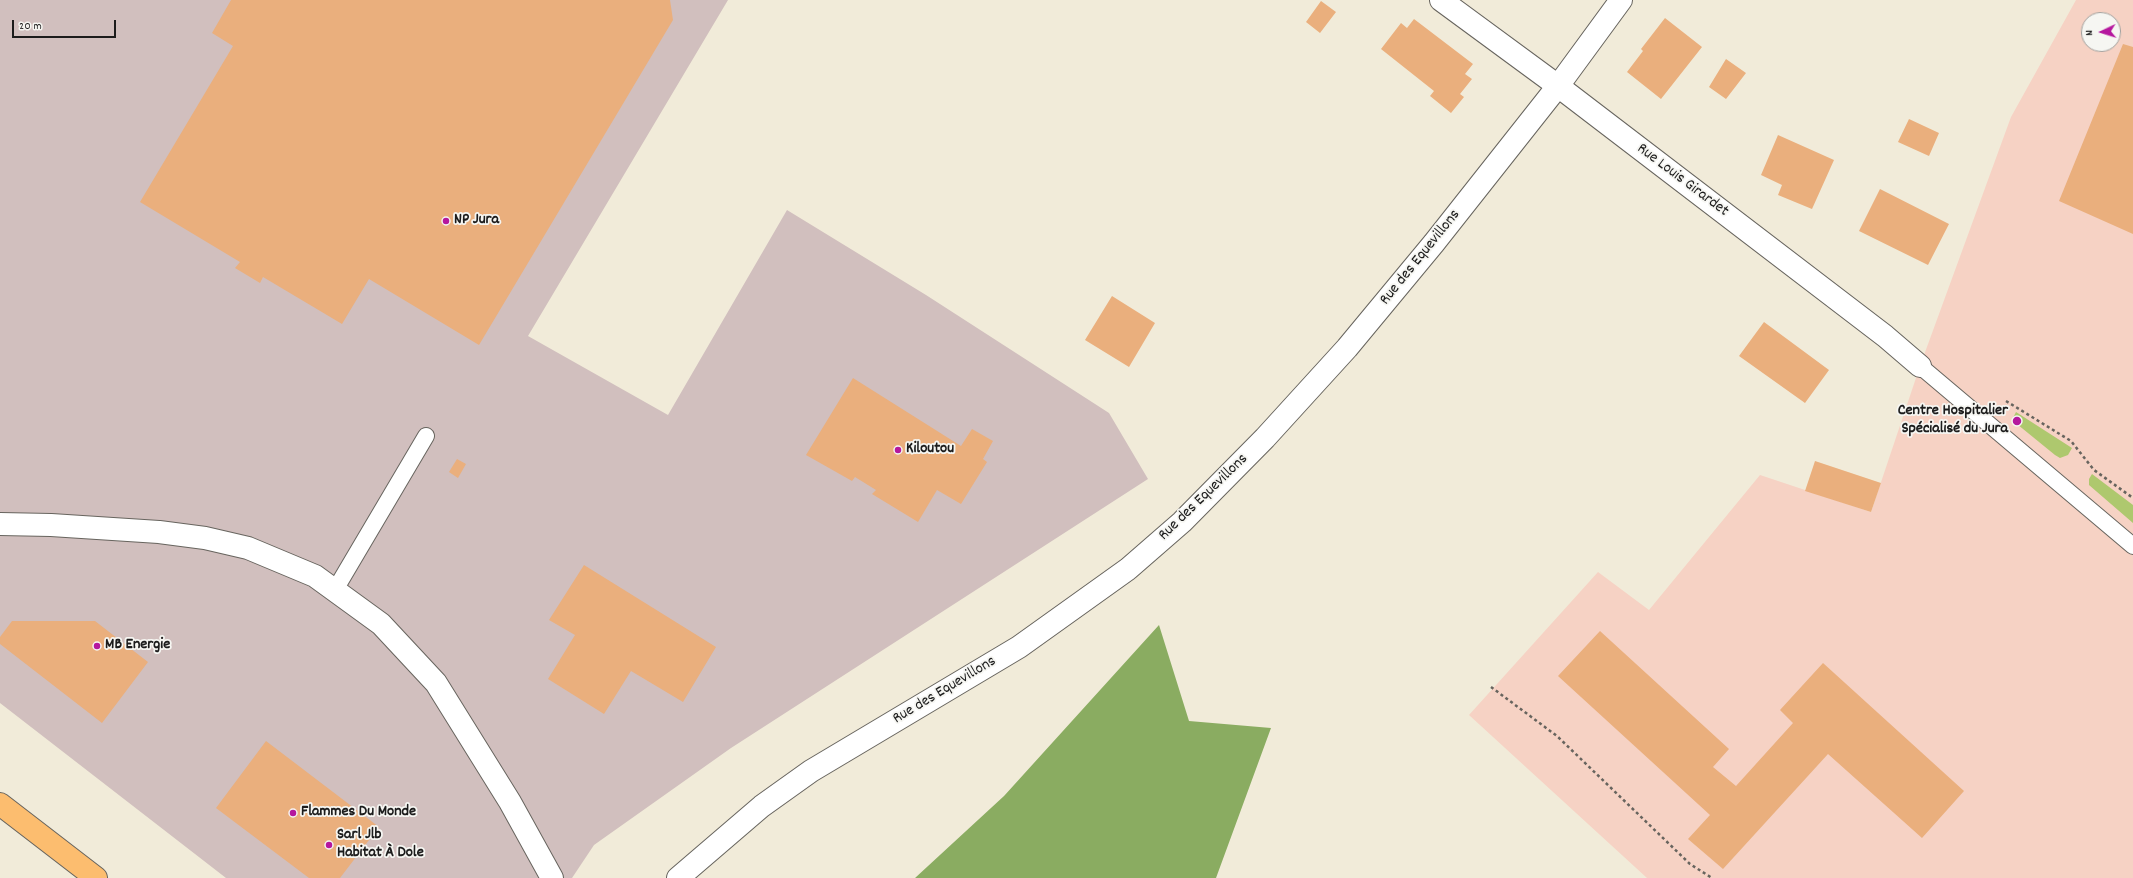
<!DOCTYPE html>
<html>
<head>
<meta charset="utf-8">
<style>
  body { margin:0 }
  #map { position:relative; width:2133px; height:878px; overflow:hidden; background:#f1ebd9; font-family:Dekko,sans-serif }
  canvas { display:block }
  .north { position:absolute; left:2081px; top:12px; width:40px; height:40px; box-sizing:border-box; background:#f6f6f2; border:1px solid #9f9f9c; border-radius:50%; rotate:266deg; font-size:11px; font-weight:700; line-height:16px; text-align:center; color:#1c1c1c }
  .north::after { content:''; display:block; margin:auto; width:14px; height:18px; background:#b5179e; clip-path:polygon(50% 0,100% 100%,50% 72%,0 100%) }
  .scale { position:absolute; left:12px; top:20px; width:104px; height:18px; box-sizing:border-box; border:2px solid #1c1c1c; border-top:0; padding-left:5px; font-size:12px; line-height:14px; white-space:nowrap; color:#1c1c1c; -webkit-text-stroke:3px #f6f6f2; paint-order:stroke }
</style>
</head>
<body>
<div id="map">
<canvas width="2133" height="878"></canvas>
<div class="north">N</div>
<div class="scale">20 m</div>
</div>
<script>
const c = document.querySelector('canvas').getContext('2d');
c.lineJoin = 'round';
function fill(path, color) { c.fillStyle = color; c.fill(path, 'evenodd'); }
const shape = rows => new Path2D(rows.map(r => 'M' + r).join(''));
function strokePath(path, color, width, dash) { c.strokeStyle = color; c.lineWidth = width; c.lineCap = dash ? 'butt' : 'round'; c.setLineDash(dash || []); c.stroke(path); }
function label(font, color, halo, rows, align = 'center') {
  c.font = font + ' Dekko,sans-serif'; c.lineWidth = 3.5; c.setLineDash([]); c.textBaseline = 'middle'; c.strokeStyle = halo; c.fillStyle = color; for (const [text, x, y, turn = 0] of rows) {
    c.save(); c.translate(x, y); c.rotate((+turn || 0) * Math.PI / 180); c.textAlign = isNaN(turn) ? turn : align; if (halo) c.strokeText(text, 0, 0); c.fillText(text, 0, 0); c.restore();
  }
}
fill(shape([
  [2076,0,2133,0,2133,878,1647,878,1469,715,1598,572,1649,610,1760,475,1871,512,1920,366,2011,117],
  [2089,20,2113,20,2113,44,2089,44]
]), '#f6d2c4');
fill(shape([
  [0,0,728,0,528,336,668,415,787,210,926,295,1109,413,1148,479,731,748,594,845,572,878,226,878,0,703]
]), '#d1bfbe');
fill(shape([
  [2016,412,2072,448,2068,455,2060,458,2055,455,2012,420],
  [2092,474,2133,505,2133,523,2089,485,2089,479]
]), '#aec86e');
fill(shape([
  [1159,625,1189,721,1271,728,1216,878,915,878,1004,796]
]), '#8aac61');
fill(shape([
  [231,0,670,0,673,20,479,345,369,279,342,324,263,277,260,283,235,268,240,262,140,202,233,46,212,33],
  [1321,1,1336,12,1320,33,1306,22],
  [1665,18,1702,47,1661,99,1627,72,1643,51,1641,49],
  [1414,19,1473,64,1465,74,1472,79,1460,94,1464,97,1451,113,1430,96,1434,91,1381,49,1401,23,1407,28],
  [2123,44,2133,47,2133,234,2059,201],
  [1726,59,1746,73,1726,99,1709,87],
  [1909,119,1939,133,1929,156,1898,142],
  [1778,135,1834,160,1812,209,1778,195,1782,185,1761,175],
  [1880,189,1949,224,1928,265,1859,231],
  [1112,296,1155,323,1129,367,1085,340],
  [1764,322,1829,370,1805,403,1739,356],
  [853,378,961,446,972,429,993,441,983,459,987,462,961,504,937,490,918,522,872,494,876,490,855,477,852,481,806,455],
  [457,459,466,464,458,478,449,472],
  [1815,461,1881,483,1871,512,1805,491],
  [584,565,716,647,683,702,631,671,604,714,548,679,575,635,549,620],
  [12,621,95,621,148,662,102,723,0,644,0,637],
  [1600,631,1729,749,1713,767,1736,786,1793,723,1780,710,1823,663,1964,791,1922,838,1828,754,1723,869,1688,839,1710,815,1558,676],
  [266,741,379,827,340,878,309,878,216,808]
]), '#eaaf7d');
const service = shape([
  [1920,366,2133,546],
  [335,590,426,436]
]);
const minor = shape([
  [1441,0,1558,86,1885,336,1920,366]
]);
const tertiary = shape([
  [0,524,51,525,159,532,205,538,248,548,315,576,381,624,436,683,510,802,552,878],
  [678,878,762,806,811,771,1019,647,1128,569,1182,522,1265,438,1347,348,1434,243,1558,86,1621,0]
]);
const primary = shape([
  [0,804,96,878]
]);
strokePath(service, '#67645e', 18);
strokePath(minor, '#67645e', 24);
strokePath(tertiary, '#67645e', 24);
strokePath(primary, '#67645e', 24);
strokePath(shape([
  [2006,401,2071,441,2094,470,2133,498],
  [1491,687,1557,736,1690,864,1712,878]
]), '#67645e', 2.5, [3, 3]);
strokePath(service, '#fff', 16);
strokePath(minor, '#fff', 22);
strokePath(tertiary, '#fff', 22);
strokePath(primary, '#fcbd6f', 22);
for (const [x, y, r, color] of [
  [446,221,4,"#b5179e"],
  [2017,421,5,"#b5179e"],
  [898,450,4,"#b5179e"],
  [97,646,4,"#b5179e"],
  [293,813,4,"#b5179e"],
  [329,845,4,"#b5179e"]
]) { const dot = new Path2D(); dot.arc(x, y, r, 0, 2 * Math.PI); c.fillStyle = color; c.fill(dot); strokePath(dot, '#f6f6f2', 1.5); }
label('16px', '#1c1c1c', '#f6f6f2', [
  ["Rue Louis Girardet",1682,181,37],
  ["Rue des Equevillons",1421,258,-51],
  ["Rue des Equevillons",1204,498,-44],
  ["Rue des Equevillons",945,691,-31]
]);
label('bold 16px', '#1c1c1c', '#f6f6f2', [
  ["NP Jura",454,221],
  ["Centre Hospitalier",2008,412,"right"],
  ["Spécialisé du Jura",2008,430,"right"],
  ["Kiloutou",906,450],
  ["MB Energie",105,646],
  ["Flammes Du Monde",301,813],
  ["Sarl Jlb",337,836],
  ["Habitat À Dole",337,854]
], 'left');
</script>
</body>
</html>
